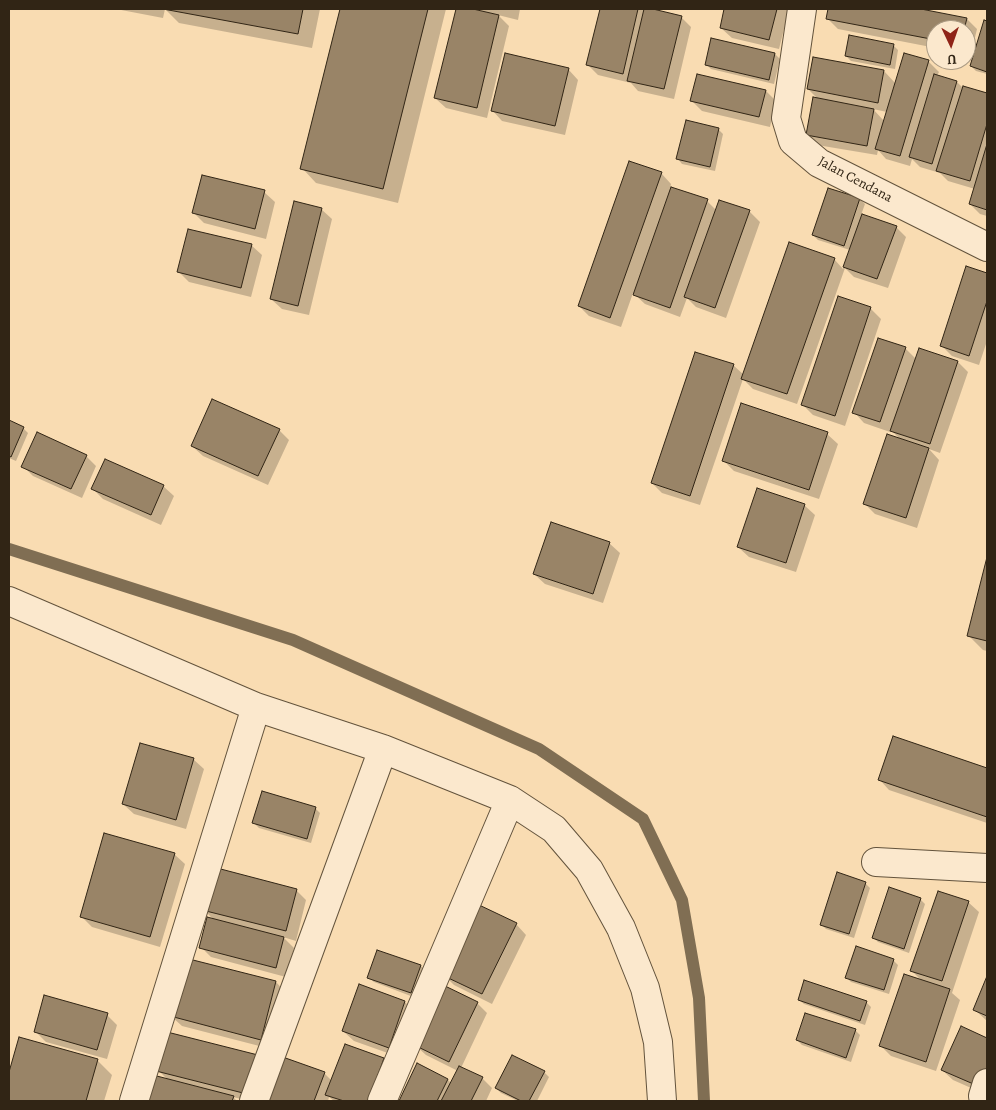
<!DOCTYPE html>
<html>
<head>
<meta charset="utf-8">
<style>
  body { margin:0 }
  #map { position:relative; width:996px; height:1110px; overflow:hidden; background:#f9dcb2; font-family:Alegreya,serif }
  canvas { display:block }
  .frame { position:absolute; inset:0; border:10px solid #312515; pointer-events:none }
  .north { position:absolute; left:926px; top:20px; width:50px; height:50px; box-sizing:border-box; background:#fbe8cd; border:1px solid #aa9a83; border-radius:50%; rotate:177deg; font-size:14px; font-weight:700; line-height:20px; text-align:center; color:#312515 }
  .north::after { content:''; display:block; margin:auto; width:18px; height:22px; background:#8f2418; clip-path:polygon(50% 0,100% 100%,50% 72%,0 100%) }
</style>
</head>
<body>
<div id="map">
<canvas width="996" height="1110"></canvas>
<div class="frame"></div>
<div class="north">U</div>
</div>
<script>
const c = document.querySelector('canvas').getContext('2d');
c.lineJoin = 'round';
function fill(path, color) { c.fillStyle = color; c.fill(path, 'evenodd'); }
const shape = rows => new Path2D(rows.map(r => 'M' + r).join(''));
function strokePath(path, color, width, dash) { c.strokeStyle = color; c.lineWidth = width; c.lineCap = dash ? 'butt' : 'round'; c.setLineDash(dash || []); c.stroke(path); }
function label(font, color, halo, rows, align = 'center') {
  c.font = font + ' Alegreya,serif'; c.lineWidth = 4.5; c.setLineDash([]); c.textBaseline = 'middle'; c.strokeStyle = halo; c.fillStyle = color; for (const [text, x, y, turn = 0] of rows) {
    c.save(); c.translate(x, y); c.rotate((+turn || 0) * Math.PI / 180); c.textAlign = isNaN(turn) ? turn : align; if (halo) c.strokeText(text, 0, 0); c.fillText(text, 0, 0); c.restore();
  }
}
fill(shape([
  [116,9,320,9,312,48,179,23,165,9,163,18],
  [341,9,446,9,398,203,316,183,302,168],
  [457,9,520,9,518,20,498,15,509,26,487,118,446,108,435,98],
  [601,9,648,9,681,17,691,27,674,99,638,91,631,83,598,75,588,65],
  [726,9,789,9,779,49,732,38,721,28],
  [829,9,914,9,967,19,977,29,971,54,966,53,966,30,936,30,936,48,838,29,828,19],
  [985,21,987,22,987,74,976,71,971,66],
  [893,45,898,50,895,69,851,61,846,56],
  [775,54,780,59,774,84,711,69,706,64],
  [928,61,939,72,937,76,957,82,962,87,987,95,987,216,980,214,970,204,975,189,948,181,940,173,920,167,912,159,910,166,886,159,878,150,877,155,817,145,807,134,819,100,808,89,884,71,896,84],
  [873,109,887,112,884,121],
  [568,69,578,80,565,135,502,121,492,110],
  [766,91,776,101,770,127,702,111,692,101],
  [718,129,723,134,715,171,682,164,678,159],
  [661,173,671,184,670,188,707,201,716,210,749,211,760,222,726,318,696,307,687,298,680,317,645,304,633,293,621,327,589,316,579,306],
  [829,189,860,199,865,204,861,215,896,227,906,237,888,288,854,277,845,268,797,404,753,389,743,379,700,505,662,493,652,483,733,365,744,375,834,259,843,269,850,250,818,240,813,235],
  [264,192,275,202,266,239,204,223,194,213],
  [321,209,332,219,309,315,282,309,271,299],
  [251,245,262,255,251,297,189,282,178,271],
  [967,268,987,274,987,341,979,365,952,356,941,345],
  [839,298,871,309,881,319,845,426,813,415,803,405],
  [905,348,916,359,958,362,968,372,940,453,929,449,939,460,917,528,875,514,865,504,902,441,891,430,890,432,864,423,854,412],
  [9,421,23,428,28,433,16,461,9,458],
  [279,430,289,440,268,485,203,456,192,446],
  [827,434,838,444,819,499,734,471,723,460],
  [86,456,96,466,82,498,33,476,23,466],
  [163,486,174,496,161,525,103,499,93,489],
  [804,505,815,515,796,572,749,557,738,547],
  [609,543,620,553,603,603,545,584,534,574],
  [987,562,987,651,983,650,968,635],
  [893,737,987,769,987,823,889,790,879,779],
  [193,759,204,769,186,829,134,814,123,804],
  [315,808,320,813,311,843,259,828,254,823],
  [174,854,185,864,160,947,92,927,81,916],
  [865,883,870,888,854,938,826,929,821,924],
  [296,890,306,900,296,941,283,937,294,948,286,977,211,957,201,947,214,920,203,909],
  [920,899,925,904,909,953,878,942,873,937],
  [968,902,979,912,952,993,960,1000,936,1071,891,1056,881,1046,922,981,912,971],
  [516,924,526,935,492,1004,454,985,444,975],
  [378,951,421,966,426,971,416,998,374,982,369,978],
  [186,959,276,982,286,993,271,1049,182,1026,171,1016],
  [893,960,898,965,889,994,851,982,846,977],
  [987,980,987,1021,975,1010],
  [359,986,405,1002,415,1013,399,1057,354,1041,343,1031],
  [799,1000,866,1002,871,1007,865,1025,804,1004],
  [477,1003,487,1013,461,1068,482,1078,492,1088,486,1101,400,1101,417,1065,448,1080,451,1083,458,1071,426,1055,415,1045],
  [107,1015,117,1025,107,1059,46,1042,35,1031],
  [962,1028,987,1039,987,1095,953,1080,942,1070],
  [855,1030,860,1035,851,1062,802,1045,797,1040],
  [20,1038,97,1060,112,1075,104,1101,9,1101,9,1076],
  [345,1045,384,1059,394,1069,382,1101,334,1101,329,1097,328,1101,262,1101,324,1073,332,1081],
  [257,1056,249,1101,233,1097,237,1101,144,1101,168,1080,158,1070],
  [544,1072,549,1077,537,1101,518,1101,501,1093,496,1088]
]), '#0003');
strokePath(shape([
  [9,549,293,640,539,749,643,819,682,900,699,998,704,1101]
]), '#806e53', 12);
const building = shape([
  [163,9,303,9,298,34,163,9],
  [340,9,428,9,383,189,300,169,340,9],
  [456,9,473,9,499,15,477,108,434,98,456,9],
  [600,9,638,9,623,74,586,65,600,9],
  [644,9,653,9,682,16,664,89,627,81,644,9],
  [724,9,777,9,769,40,720,28,724,9],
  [828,9,921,9,967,18,964,30,936,30,936,40,826,19,828,9],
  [984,20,987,21,987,72,970,66,984,20],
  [849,35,894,44,890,65,845,56,849,35],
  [711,38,775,53,769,80,705,65,711,38],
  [505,53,569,68,555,126,491,111,505,53],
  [904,53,929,60,900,156,875,149,904,53],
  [813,57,884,70,878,103,807,89,813,57],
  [697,74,766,90,759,117,690,101,697,74],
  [934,74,957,81,932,164,909,157,934,74],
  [963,86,987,93,987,124,970,181,936,171,963,86],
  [813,97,874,109,867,146,806,135,813,97],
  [686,120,719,128,710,167,676,159,686,120],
  [987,144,987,210,969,204,987,144],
  [629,161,662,172,610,318,578,306,629,161],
  [202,175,265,190,255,229,192,213,202,175],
  [671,187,708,199,670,308,633,295,671,187],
  [828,188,860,198,844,246,812,235,828,188],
  [719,200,750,210,715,308,684,297,719,200],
  [294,201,322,208,298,306,270,299,294,201],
  [862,214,897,226,877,279,843,267,862,214],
  [188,229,252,244,241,288,177,272,188,229],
  [789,242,835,258,787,394,741,379,789,242],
  [966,266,987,273,987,301,969,356,940,346,966,266],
  [838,296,871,307,835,416,801,405,838,296],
  [878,338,906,347,880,422,852,413,878,338],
  [919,348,958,361,930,444,890,431,919,348],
  [695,352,734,364,690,496,651,483,695,352],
  [212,399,280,429,258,476,191,446,212,399],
  [741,403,828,432,809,490,722,461,741,403],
  [9,420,24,427,11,457,9,456,9,420],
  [37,432,87,455,71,489,21,467,37,432],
  [887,434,929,448,906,518,863,504,887,434],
  [105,459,164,485,151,515,91,489,105,459],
  [757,488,805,504,786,563,737,547,757,488],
  [551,522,610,542,593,594,533,574,551,522],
  [987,557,987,641,967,636,987,557],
  [893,736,987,768,987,817,878,780,893,736],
  [140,743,194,758,176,820,122,804,140,743],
  [262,791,316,807,307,839,252,823,262,791],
  [104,833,175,853,150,937,80,917,104,833],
  [213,867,297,889,286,931,202,910,213,867],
  [837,872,866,882,849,934,820,925,837,872],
  [889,887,921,898,904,949,872,938,889,887],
  [938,891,969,901,942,981,910,971,938,891],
  [477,904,517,923,482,994,442,975,477,904],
  [207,917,284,937,276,968,199,948,207,917],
  [856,946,894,959,884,990,845,978,856,946],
  [377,950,421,965,411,993,367,978,377,950],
  [185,958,276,981,261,1040,170,1016,185,958],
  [904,974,950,989,926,1062,879,1046,904,974],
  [987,976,987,1016,973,1010,987,976],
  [804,980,867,1001,860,1021,798,1000,804,980],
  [359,984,405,1001,389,1048,342,1031,359,984],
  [443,985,478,1002,449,1062,414,1045,443,985],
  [44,995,108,1013,97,1050,34,1032,44,995],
  [805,1013,856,1029,846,1058,796,1040,805,1013],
  [961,1026,987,1038,987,1067,978,1086,941,1070,961,1026],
  [167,1032,258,1055,247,1094,156,1071,167,1032],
  [19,1037,98,1059,86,1101,9,1101,9,1072,19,1037],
  [345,1044,384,1058,369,1101,344,1101,325,1095,345,1044],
  [277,1055,325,1072,314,1101,261,1101,277,1055],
  [512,1055,545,1071,529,1101,521,1101,495,1088,512,1055],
  [417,1063,448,1079,437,1101,399,1101,417,1063],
  [459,1066,483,1077,471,1101,441,1101,459,1066],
  [149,1074,234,1096,232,1101,142,1101,149,1074]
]);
fill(building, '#998467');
strokePath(building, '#312515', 1);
const minor = shape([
  [802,9,786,118,793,141,819,163,987,247],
  [9,601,256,707,383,749,510,800,554,829,589,870,621,928,645,988,658,1042,662,1101],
  [876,862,987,868],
  [134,1101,256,707],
  [254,1101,383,749],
  [382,1101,510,800],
  [984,1101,983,1096,987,1083]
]);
strokePath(minor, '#63533c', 30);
strokePath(minor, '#fbe8cd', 28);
label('14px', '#312515', '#fbe8cd', [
  ["Jalan Cendana",855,180,28]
]);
</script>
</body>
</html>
